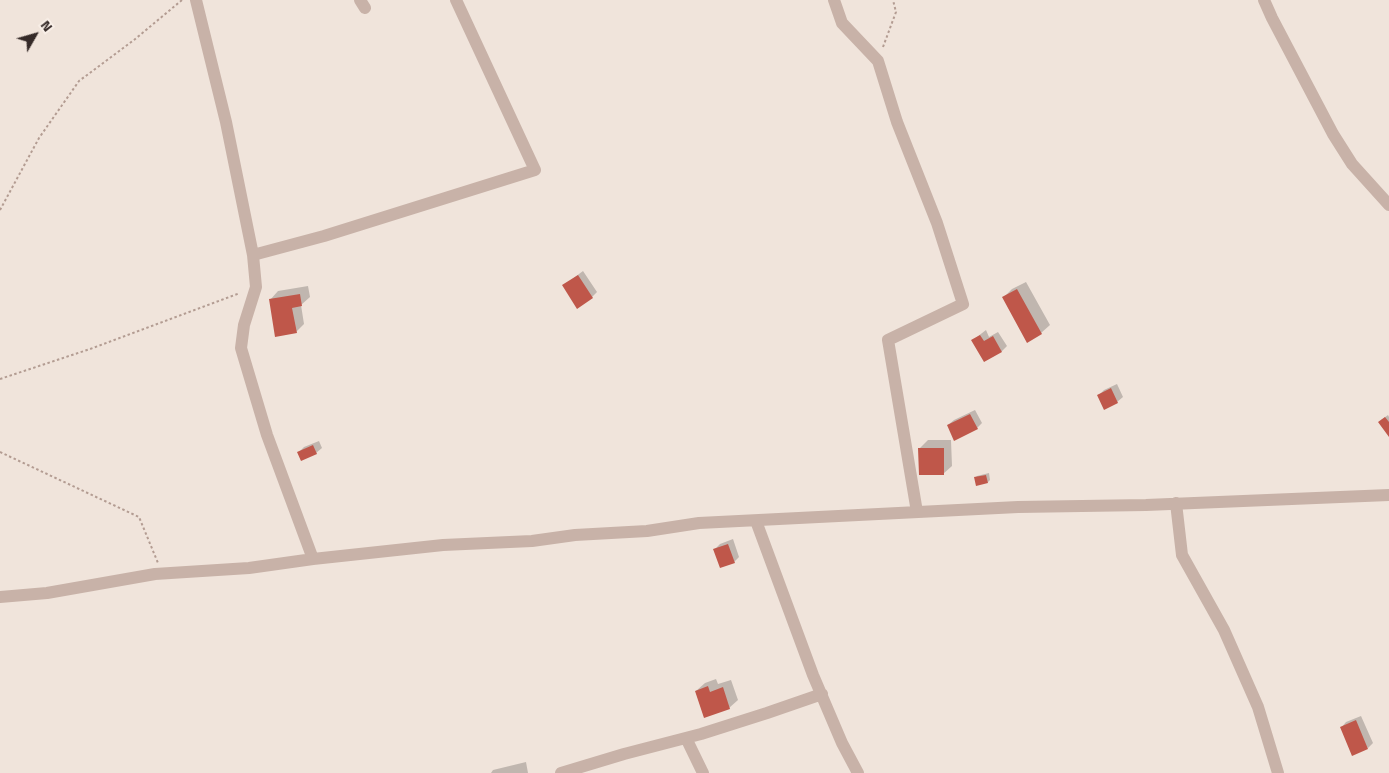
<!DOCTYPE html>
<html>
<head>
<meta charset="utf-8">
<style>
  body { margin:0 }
  #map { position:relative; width:1389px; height:773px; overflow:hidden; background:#f0e4db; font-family:"Titillium Web",sans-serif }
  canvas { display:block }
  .north { position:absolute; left:10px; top:10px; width:50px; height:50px; -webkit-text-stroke:4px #f8eee7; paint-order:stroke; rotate:52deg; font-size:14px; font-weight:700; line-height:20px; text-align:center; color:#352a28 }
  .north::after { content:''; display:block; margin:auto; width:18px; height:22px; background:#352a28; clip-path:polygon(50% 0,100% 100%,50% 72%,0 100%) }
</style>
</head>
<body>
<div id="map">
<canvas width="1389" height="773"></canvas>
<div class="north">N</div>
</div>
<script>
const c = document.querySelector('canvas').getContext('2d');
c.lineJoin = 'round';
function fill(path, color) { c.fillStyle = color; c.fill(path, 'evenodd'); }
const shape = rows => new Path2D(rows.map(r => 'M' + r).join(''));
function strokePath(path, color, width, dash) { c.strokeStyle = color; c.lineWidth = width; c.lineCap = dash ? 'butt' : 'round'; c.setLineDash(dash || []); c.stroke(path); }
fill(shape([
  [583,271,597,292,592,297,563,286],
  [1026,282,1050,325,1041,333,1003,298,1012,289],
  [308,286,310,297,301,305,304,324,296,332,270,300,278,291],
  [986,330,989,337,998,332,1007,346,1002,351,985,361,973,340],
  [1117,384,1123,397,1117,402,1099,395,1104,390],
  [975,410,982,423,977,428,948,425,954,420],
  [1388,415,1389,417,1389,430,1381,420],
  [928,440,951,440,952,466,943,474,920,448],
  [319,441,322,448,316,453,301,460,298,453,304,447],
  [989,473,990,480,988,482,975,478,977,476],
  [733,539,739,557,734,562,715,549,720,544],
  [716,679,718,684,731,680,738,700,729,708,696,691,705,683],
  [1361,716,1373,743,1368,748,1341,728,1346,722],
  [526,762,528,773,491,773,493,770]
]), '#0003');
fill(shape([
  [578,275,593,298,577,309,562,285],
  [1017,289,1042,334,1027,343,1002,297],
  [300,294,302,306,292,308,297,333,275,337,269,299],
  [980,335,984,341,993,336,1002,352,984,362,971,340],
  [1111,388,1118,403,1104,410,1097,395],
  [970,414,978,429,954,441,947,425],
  [1385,417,1389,422,1389,437,1378,422],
  [313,445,317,454,301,461,297,452],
  [918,448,944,448,944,475,919,475],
  [986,475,988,483,976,486,974,477],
  [728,544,735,563,720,568,713,549],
  [708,686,710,692,723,687,730,709,704,718,695,691],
  [1356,720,1368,749,1352,756,1340,727]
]), '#bf574a');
strokePath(shape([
  [883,47,896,12,893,0],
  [0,210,39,138,79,81,134,40,182,0],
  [0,379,90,349,240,293],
  [0,452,139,517,158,563]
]), '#b39c92', 2, [2.5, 2.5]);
strokePath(shape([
  [196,0,226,122,253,255,256,287,244,325,241,348,267,435,313,559],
  [360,0,365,8],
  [834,0,842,23,878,61,897,122,937,223,963,304,888,340,917,512],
  [1264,0,1272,18,1333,134,1352,164,1389,205],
  [253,255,324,236,535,170,456,0],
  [1176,503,1182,555,1224,630,1258,707,1278,773],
  [756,521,813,675,842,743,858,773],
  [0,597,47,593,155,574,249,568,313,559,443,545,532,541,575,535,647,531,699,523,1018,507,1146,505,1389,495],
  [686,738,703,773],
  [561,773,624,754,701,734,767,713,822,694]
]), '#c8b2a8', 12);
</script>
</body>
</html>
